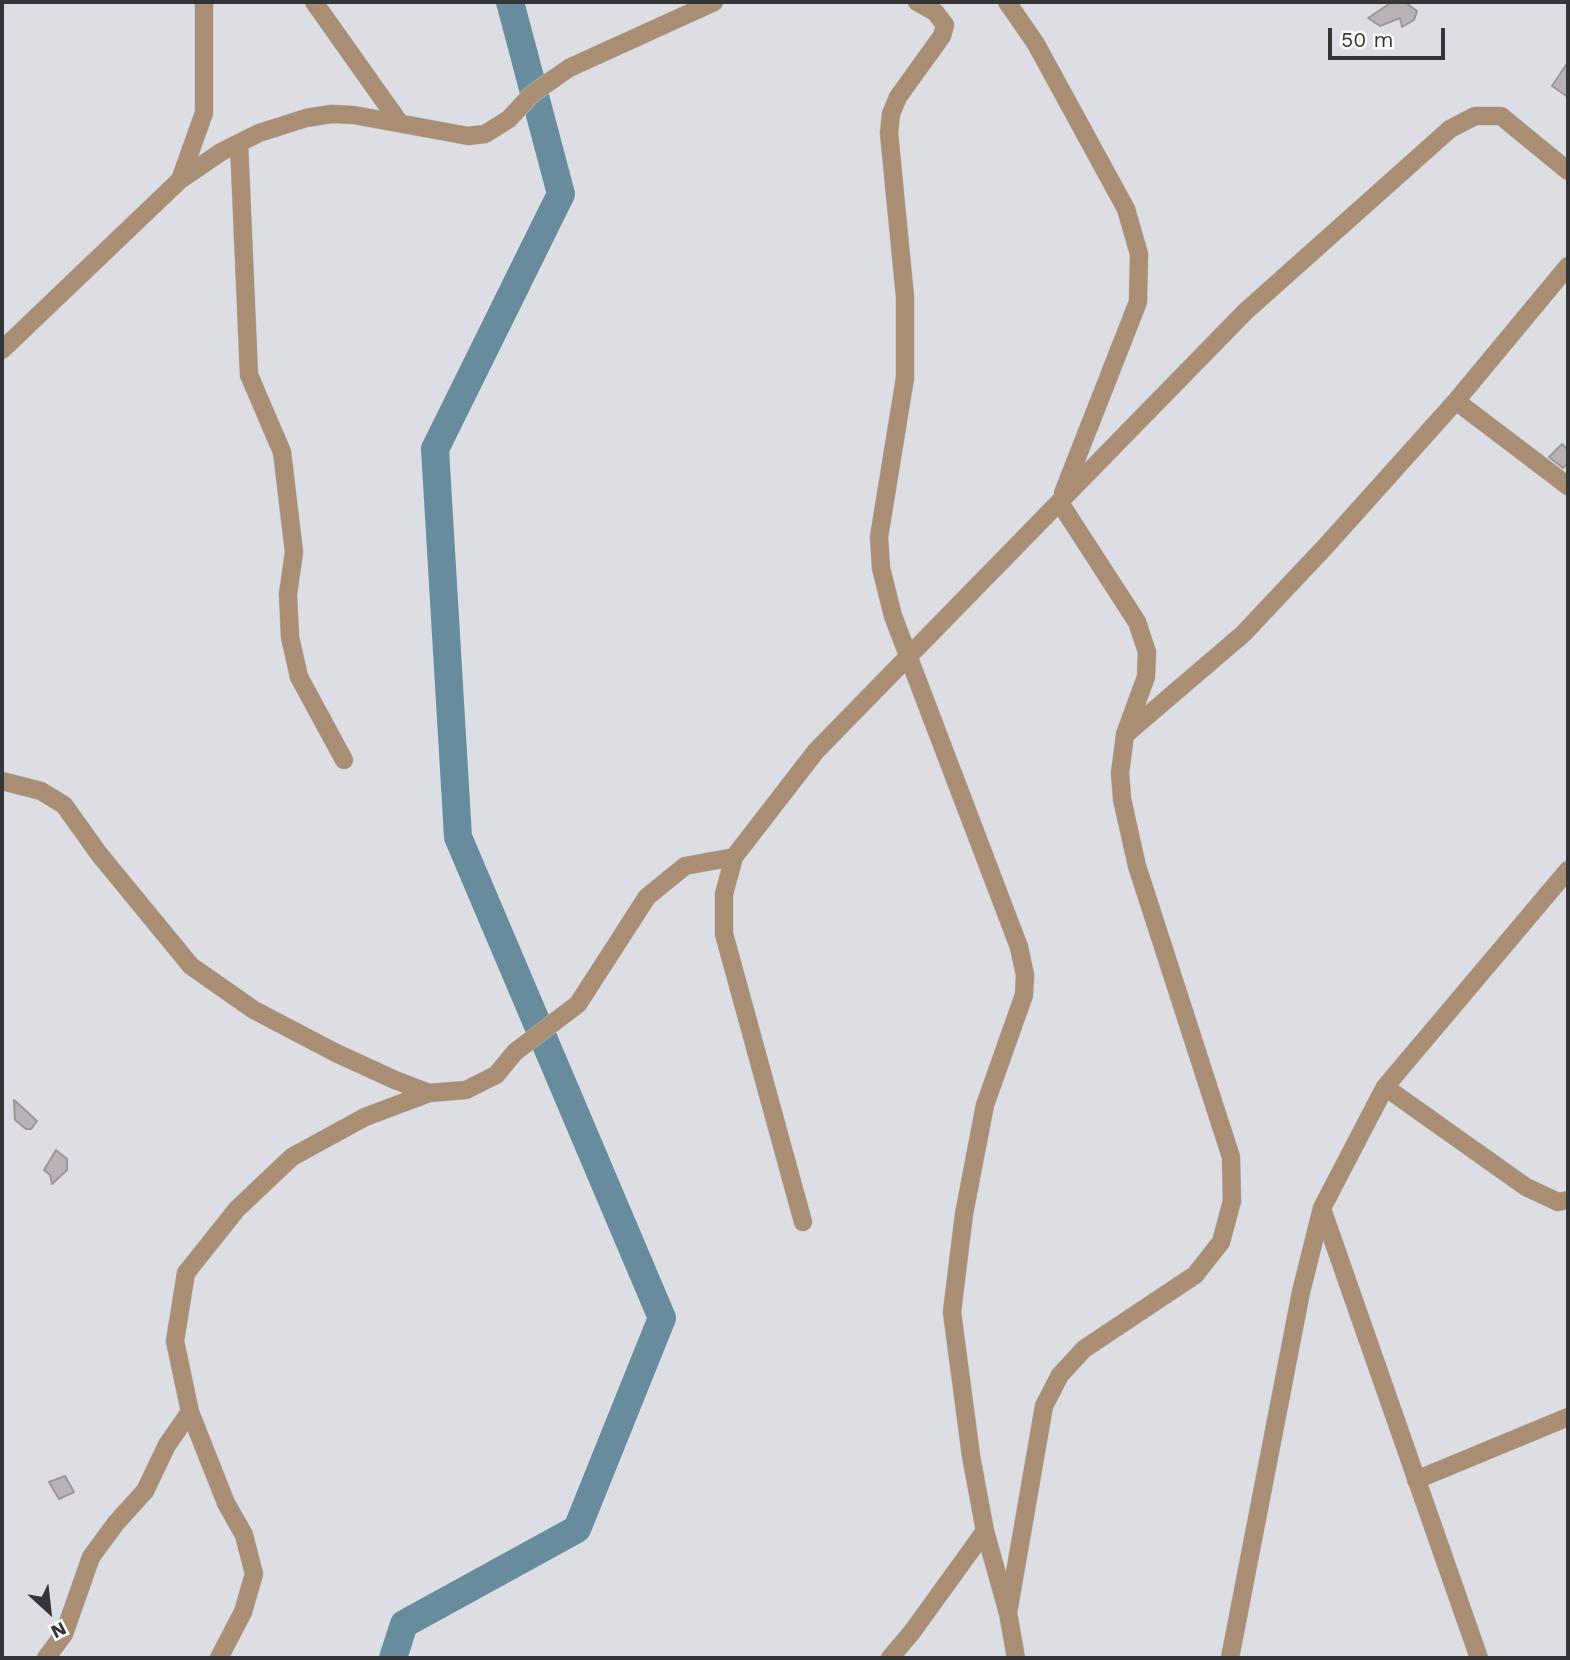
<!DOCTYPE html>
<html>
<head>
<meta charset="utf-8">
<style>
  body { margin:0 }
  #map { position:relative; width:1570px; height:1660px; overflow:hidden; background:#dcdee4; font-family:"Work Sans",sans-serif }
  canvas { display:block }
  .frame { position:absolute; inset:0; border:4px solid #343537; pointer-events:none }
  .north { position:absolute; left:14px; top:1576px; width:70px; height:70px; -webkit-text-stroke:5px #fff; paint-order:stroke; rotate:153deg; font-size:19px; font-weight:700; line-height:28px; text-align:center; color:#343537 }
  .north::after { content:''; display:block; margin:auto; width:24px; height:32px; background:#343537; clip-path:polygon(50% 0,100% 100%,50% 72%,0 100%) }
  .scale { position:absolute; left:1328px; top:28px; width:117px; height:32px; box-sizing:border-box; border:4px solid #343537; border-top:0; padding-left:9px; font-size:21px; line-height:24px; white-space:nowrap; color:#343537; -webkit-text-stroke:5px #fff; paint-order:stroke }
</style>
</head>
<body>
<div id="map">
<canvas width="1570" height="1660"></canvas>
<div class="frame"></div>
<div class="north">N</div>
<div class="scale">50 m</div>
</div>
<script>
const c = document.querySelector('canvas').getContext('2d');
c.lineJoin = 'round';
const shape = rows => new Path2D(rows.map(r => 'M' + r).join(''));
function strokePath(path, color, width, dash) { c.strokeStyle = color; c.lineWidth = width; c.lineCap = dash ? 'butt' : 'round'; c.setLineDash(dash || []); c.stroke(path); }
function fill(path, color) { c.fillStyle = color; c.fill(path, 'evenodd'); }
strokePath(shape([
  [393,1658,404,1624,577,1529,662,1318,458,837,435,449,561,194,510,2]
]), '#668c9e', 28);
const building = shape([
  [1392,2,1405,2,1417,11,1414,20,1402,27,1400,18,1380,26,1368,18,1392,2],
  [1568,62,1568,97,1552,86,1568,62],
  [1562,444,1568,450,1568,463,1563,468,1549,457,1562,444],
  [14,1100,37,1121,31,1129,26,1129,15,1120,14,1100],
  [56,1150,67,1159,67,1170,52,1184,50,1175,44,1170,56,1150],
  [65,1476,74,1492,59,1499,49,1482,65,1476]
]);
fill(building, '#b8b2b5');
strokePath(building, '#9c9699', 2);
const minor = shape([
  [314,2,399,122],
  [917,2,935,12,945,25,942,36,898,97,891,114,889,133,905,297,905,378,879,537,881,568,893,616,1019,947,1025,975,1024,995,985,1105,964,1214,952,1312,971,1456,985,1531,1008,1613],
  [1007,2,1036,44,1126,209,1139,254,1138,302,1063,493],
  [239,143,249,375,282,452,294,552,288,594,290,637,299,677,344,760],
  [180,180,204,113,204,2],
  [2,350,180,180,221,152,259,133,306,118,331,114,354,115,468,136,485,134,509,119,532,94,569,68,714,2],
  [1456,401,1568,486],
  [1060,503,1137,622,1147,652,1146,677,1125,734],
  [2,781,41,791,64,805,99,854,191,966,254,1010,336,1053,395,1080,429,1093,466,1090,496,1075,515,1052,578,1004,647,897,685,866,734,857],
  [1385,1087,1526,1187,1558,1202,1568,1200],
  [1322,1209,1479,1658],
  [803,1222,724,934,724,894,734,857,816,751,1246,311,1450,129,1475,116,1501,116,1568,171],
  [1416,1480,1568,1417],
  [46,1658,64,1634,91,1557,116,1523,145,1491,167,1445,190,1412],
  [219,1658,243,1612,254,1574,244,1535,226,1503,190,1412,175,1341,186,1273,237,1209,292,1157,365,1117,429,1093],
  [890,1658,912,1632,985,1531],
  [1016,1658,1008,1613,1044,1406,1060,1375,1084,1349,1195,1275,1221,1242,1232,1201,1231,1157,1137,866,1122,799,1120,773,1125,735,1243,634,1325,547,1456,401,1568,266],
  [1230,1658,1301,1292,1322,1208,1385,1087,1568,870]
]);
strokePath(minor, '#babcc1', 19);
strokePath(minor, '#aa8e74', 18);
</script>
</body>
</html>
